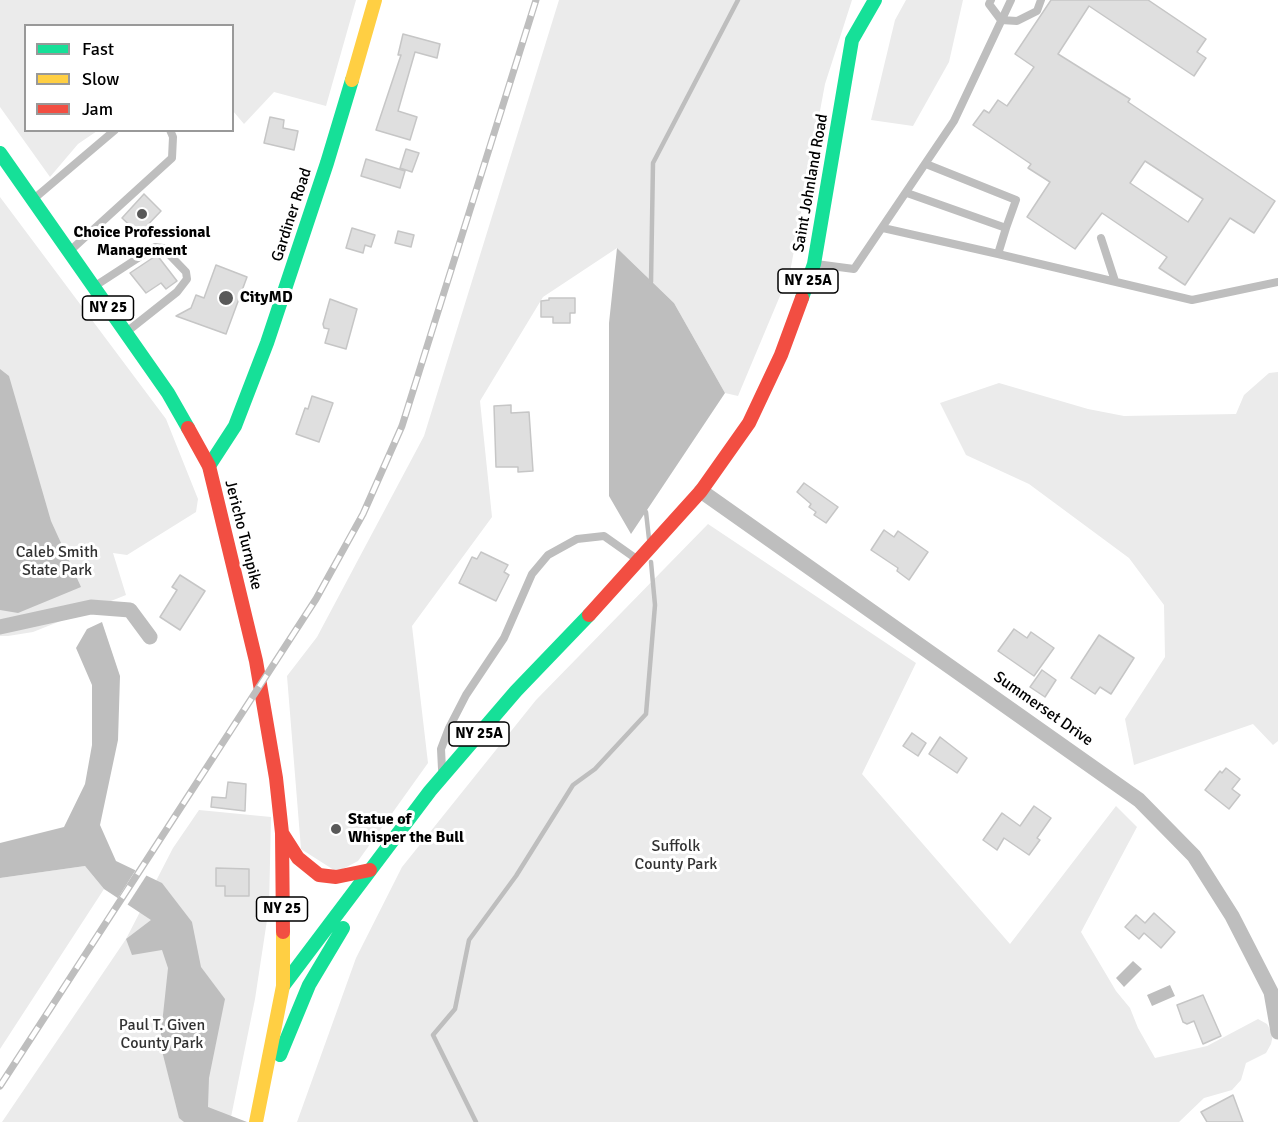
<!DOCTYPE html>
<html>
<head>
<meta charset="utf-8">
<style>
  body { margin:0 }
  #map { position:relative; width:1278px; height:1122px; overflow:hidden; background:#fff; font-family:Signika,sans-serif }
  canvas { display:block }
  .legend { position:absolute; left:24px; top:24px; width:210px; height:108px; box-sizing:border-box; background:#fff; border:2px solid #999; margin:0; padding:8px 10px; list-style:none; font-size:18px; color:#000 }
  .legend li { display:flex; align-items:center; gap:12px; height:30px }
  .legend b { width:30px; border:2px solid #999 }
</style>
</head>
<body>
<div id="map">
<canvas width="1278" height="1122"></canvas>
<ul class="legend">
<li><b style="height:8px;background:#16e098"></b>Fast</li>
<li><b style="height:8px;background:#ffcf43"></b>Slow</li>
<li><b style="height:8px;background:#f24e42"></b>Jam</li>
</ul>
</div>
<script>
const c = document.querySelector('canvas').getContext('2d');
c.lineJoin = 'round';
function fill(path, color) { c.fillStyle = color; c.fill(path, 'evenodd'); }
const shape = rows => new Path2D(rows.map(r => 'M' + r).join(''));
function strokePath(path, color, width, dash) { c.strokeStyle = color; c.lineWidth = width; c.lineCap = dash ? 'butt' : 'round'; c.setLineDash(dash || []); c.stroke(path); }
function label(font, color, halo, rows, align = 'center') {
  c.font = font + ' Signika,sans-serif'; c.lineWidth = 6; c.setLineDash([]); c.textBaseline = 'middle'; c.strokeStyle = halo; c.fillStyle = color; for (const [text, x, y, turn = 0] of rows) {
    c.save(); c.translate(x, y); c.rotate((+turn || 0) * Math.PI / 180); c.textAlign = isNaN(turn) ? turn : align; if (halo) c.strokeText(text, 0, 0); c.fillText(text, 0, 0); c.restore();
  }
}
fill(shape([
  [0,0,356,0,326,106,274,92,244,124,233,111,232,26,26,26,26,130,97,131,78,144,50,177,0,107],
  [559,0,852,0,825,84,790,272,738,396,725,393,674,303,617,248,543,297,480,401,492,517,412,626,428,763,358,861,337,872,301,849,287,676,317,637,424,436],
  [906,0,963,0,949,62,913,126,871,120,895,20],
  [0,197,166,419,198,499,196,512,127,555,113,553,126,595,33,632,8,636,0,636],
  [1278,372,1278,741,1273,745,1253,724,1134,765,1125,719,1165,657,1164,605,1129,558,1029,484,966,455,940,403,999,383,1088,409,1124,416,1236,414,1244,395,1269,373],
  [708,524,916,663,862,774,1010,944,1116,806,1137,827,1081,932,1116,991,1130,1008,1138,1028,1155,1058,1207,1046,1258,1019,1267,1024,1273,1035,1271,1044,1266,1053,1246,1063,1241,1080,1232,1090,1204,1098,1179,1122,297,1122,356,958,402,867,536,700],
  [199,810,271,817,269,907,255,999,230,1122,2,1122,126,939,173,848],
  [85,866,104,889,0,1049,0,878]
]), '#ebebeb');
fill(shape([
  [617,248,674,303,725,393,631,534,609,496,609,323],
  [0,369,9,376,51,521,81,587,18,613,0,610],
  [102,622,120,676,118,740,100,825,116,861,162,883,192,922,201,967,225,999,209,1078,208,1107,247,1122,184,1122,179,1118,160,1043,168,968,162,950,132,955,126,939,151,920,104,889,85,866,0,878,0,843,64,827,85,784,92,745,92,685,76,648,87,629],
  [1133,961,1142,969,1124,987,1116,978],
  [1170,985,1175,996,1152,1006,1147,995]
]), '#bebebe');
fill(shape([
  [137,868,148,873,126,907,116,901]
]), '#fff');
strokePath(shape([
  [651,282,653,163,738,0],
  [646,512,649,539],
  [476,1122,433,1035,455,1009,469,940,516,876,573,785,595,769,646,714,655,605,651,562]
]), '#bebebe', 4.5);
const building = shape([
  [1051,0,1148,0,1206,39,1197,52,1206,58,1194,76,1089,6,1058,54,1130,99,1128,102,1275,201,1254,233,1230,218,1185,285,1159,268,1167,257,1102,213,1075,249,1027,217,1050,182,1028,168,1031,164,973,125,984,110,989,113,998,100,1007,106,1034,67,1015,54,1051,0],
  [1145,161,1203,199,1188,222,1130,183,1145,161],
  [403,34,440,44,437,58,415,52,398,111,417,117,410,140,376,130,401,55,398,55,403,34],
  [270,117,284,120,283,128,298,131,294,150,264,143,270,117],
  [406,149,419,153,412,172,400,168,406,149],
  [366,159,405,171,400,188,361,176,366,159],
  [144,194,161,211,139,234,122,218,144,194],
  [352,228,375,235,371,247,365,245,363,253,346,248,352,228],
  [398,231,414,235,411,247,395,243,398,231],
  [157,255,177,281,166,289,161,283,146,293,130,273,157,255],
  [216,265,247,277,226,334,176,316,191,308,196,295,204,298,216,265],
  [549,298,575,298,575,313,570,313,570,323,553,323,553,317,541,317,541,301,549,300,549,298],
  [330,299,357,309,346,349,325,343,329,329,324,328,323,324,330,299],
  [312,396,333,403,319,442,296,434,305,408,308,409,312,396],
  [511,405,511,413,529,412,533,471,518,472,518,467,496,467,494,406,511,405],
  [804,483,838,507,826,523,814,515,816,512,809,507,811,504,797,492,804,483],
  [884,530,894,537,898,531,928,552,909,580,897,571,898,568,871,550,884,530],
  [481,552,508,565,504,572,509,575,496,601,459,583,472,557,477,559,481,552],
  [180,575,205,591,180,630,160,617,177,590,172,587,180,575],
  [1014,629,1027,638,1031,632,1054,648,1034,676,998,651,1014,629],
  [1099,635,1134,658,1111,694,1100,687,1095,694,1071,678,1099,635],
  [1042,670,1056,680,1045,697,1030,687,1042,670],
  [912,733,926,743,918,756,903,746,912,733],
  [940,737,967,758,957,773,929,754,940,737],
  [1226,768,1240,779,1232,789,1240,795,1229,809,1205,790,1220,771,1222,773,1226,768],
  [228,782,246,784,245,811,211,807,212,797,226,798,228,782],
  [1034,806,1051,818,1037,838,1040,840,1029,855,1004,838,997,850,983,840,1002,813,1020,826,1034,806],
  [216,868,249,869,249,896,225,896,225,886,216,886,216,868],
  [1154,913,1175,932,1161,948,1144,933,1139,939,1125,927,1136,915,1145,923,1154,913],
  [1203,995,1221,1036,1203,1044,1194,1021,1187,1024,1183,1022,1177,1005,1203,995],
  [1233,1095,1243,1122,1207,1122,1201,1112,1233,1095]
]);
fill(building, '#dfdfdf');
strokePath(building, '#c6c6c6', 1.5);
strokePath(shape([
  [991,0,989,4,1001,20],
  [1001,20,1017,21,1037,11,1041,0],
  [907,193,1006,228,1016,200,926,164],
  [36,197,115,130],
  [883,228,998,254],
  [1006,228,998,254,1192,300,1278,282],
  [1101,238,1115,281],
  [72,249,172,158,173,137,170,130],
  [816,264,854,269,954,121,1011,0],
  [95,286,155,247,163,248,186,272,187,279,177,292,129,330],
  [442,769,441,749,449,728,466,695,504,638,532,574,548,555,577,539,604,536,638,560]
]), '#bebebe', 8);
strokePath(shape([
  [701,491,1139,800,1194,856,1232,916,1271,992,1278,1032],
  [0,627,91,607,130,610,150,637]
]), '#bebebe', 15);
strokePath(shape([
  [0,153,168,393,188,428],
  [802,298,814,264,852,40,875,0],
  [209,466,235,426,267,343,327,163,352,80],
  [283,986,430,791,516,691,589,615],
  [280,1055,309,985,343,928]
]), '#16e098', 14);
strokePath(shape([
  [352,80,375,0],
  [256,1122,283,986,283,932]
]), '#ffcf43', 14);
strokePath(shape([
  [188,428,209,466,256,661,276,778,282,833,283,932],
  [589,615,701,491,749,423,781,355,802,298],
  [282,833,298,858,319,875,336,877,370,870]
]), '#f24e42', 14);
const rail = shape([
  [0,1086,316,599,363,514,402,426,536,0]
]);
strokePath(rail, '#bebebe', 7);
strokePath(rail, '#fff', 4.5, [14]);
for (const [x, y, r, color] of [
  [142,214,6,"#595959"],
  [226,298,8,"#595959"],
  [336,829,6,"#595959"]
]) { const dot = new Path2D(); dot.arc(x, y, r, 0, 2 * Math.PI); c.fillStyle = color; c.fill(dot); strokePath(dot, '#fff', 2); }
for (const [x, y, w] of [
  [808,281,60],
  [108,308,51],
  [479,734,60],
  [282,909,51]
]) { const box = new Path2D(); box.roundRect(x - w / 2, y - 12, w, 24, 4.5); c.fillStyle = '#fff'; c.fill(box); strokePath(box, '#000', 1.5); }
label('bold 15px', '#000', null, [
  ["NY 25A",808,281],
  ["NY 25",108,308],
  ["NY 25A",479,734],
  ["NY 25",282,909]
]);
label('16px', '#000', '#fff', [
  ["Saint Johnland Road",811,183,-80],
  ["Gardiner Road",292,215,-72],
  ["Jericho Turnpike",243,535,76],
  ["Summerset Drive",1043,709,35]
]);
label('bold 16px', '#000', '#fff', [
  ["Choice Professional",142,233,"center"],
  ["Management",142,251,"center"],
  ["CityMD",240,298],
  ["Statue of",348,820],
  ["Whisper the Bull",348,838]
], 'left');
label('16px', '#323232', '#fff', [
  ["Caleb Smith",57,553],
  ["State Park",57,571],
  ["Suffolk",676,847],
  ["County Park",676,865],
  ["Paul T. Given",162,1026],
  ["County Park",162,1044]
]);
</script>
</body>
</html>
